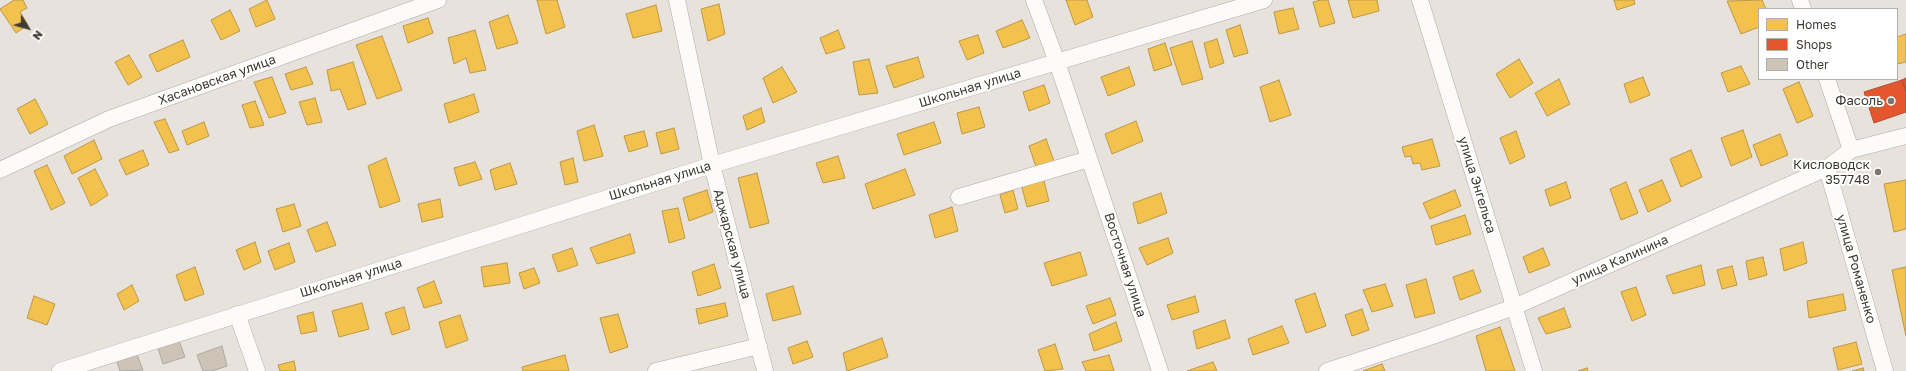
<!DOCTYPE html>
<html>
<head>
<meta charset="utf-8">
<style>
  body { margin:0 }
  #map { position:relative; width:1906px; height:371px; overflow:hidden; background:#e8e2dc; font-family:"Golos Text",sans-serif }
  canvas { display:block }
  .legend { position:absolute; left:1758px; top:8px; width:140px; height:72px; box-sizing:border-box; background:#fff; border:1px solid #b2b0ae; margin:0; padding:5px 7px; list-style:none; font-size:12px; color:#3e3a34 }
  .legend li { display:flex; align-items:center; gap:8px; height:20px }
  .legend b { width:20px; border:1px solid #b2b0ae }
  .north { position:absolute; left:8px; top:8px; width:40px; height:40px; -webkit-text-stroke:3px #fff; paint-order:stroke; rotate:127deg; font-size:11px; font-weight:700; line-height:16px; text-align:center; color:#3e3a34 }
  .north::after { content:''; display:block; margin:auto; width:14px; height:18px; background:#3e3a34; clip-path:polygon(50% 0,100% 100%,50% 72%,0 100%) }
</style>
</head>
<body>
<div id="map">
<canvas width="1906" height="371"></canvas>
<ul class="legend">
<li><b style="height:11px;background:#f2c14e"></b>Homes</li>
<li><b style="height:11px;background:#e4572e"></b>Shops</li>
<li><b style="height:11px;background:#cec3b7"></b>Other</li>
</ul>
<div class="north">N</div>
</div>
<script>
const c = document.querySelector('canvas').getContext('2d');
c.lineJoin = 'round';
function fill(path, color) { c.fillStyle = color; c.fill(path, 'evenodd'); }
const shape = rows => new Path2D(rows.map(r => 'M' + r).join(''));
function strokePath(path, color, width, dash) { c.strokeStyle = color; c.lineWidth = width; c.lineCap = dash ? 'butt' : 'round'; c.setLineDash(dash || []); c.stroke(path); }
function label(font, color, halo, rows, align = 'center') {
  c.font = font + ' "Golos Text",sans-serif'; c.lineWidth = 4; c.setLineDash([]); c.textBaseline = 'middle'; c.strokeStyle = halo; c.fillStyle = color; for (const [text, x, y, turn = 0] of rows) {
    c.save(); c.translate(x, y); c.rotate((+turn || 0) * Math.PI / 180); c.textAlign = isNaN(turn) ? turn : align; if (halo) c.strokeText(text, 0, 0); c.fillText(text, 0, 0); c.restore();
  }
}
const homes = shape([
  [14,0,23,0,27,8,20,12,28,25,16,33,0,9,14,0],
  [267,0,275,19,256,27,249,9,267,0],
  [537,0,557,0,565,27,546,34,537,0],
  [1066,0,1087,0,1093,17,1075,25,1066,0],
  [1321,0,1328,0,1335,23,1320,27,1313,2,1321,0],
  [1348,0,1377,0,1379,11,1353,18,1348,0],
  [1614,0,1634,0,1635,4,1617,10,1614,0],
  [1762,0,1766,9,1759,9,1759,27,1741,34,1727,1,1762,0],
  [719,4,725,34,708,41,701,9,719,4],
  [656,5,662,31,633,38,626,14,656,5],
  [1293,8,1299,29,1279,34,1274,12,1293,8],
  [230,10,240,31,221,40,211,20,230,10],
  [508,15,518,43,497,49,489,22,508,15],
  [428,18,433,33,408,43,403,26,428,18],
  [1022,20,1030,38,1003,48,996,31,1022,20],
  [1240,25,1248,53,1234,57,1226,30,1240,25],
  [475,30,486,70,470,73,466,58,454,64,448,38,475,30],
  [838,30,845,48,826,54,820,38,838,30],
  [1906,34,1906,62,1897,64,1897,37,1906,34],
  [978,35,984,53,967,60,959,41,978,35],
  [382,36,402,90,377,99,356,45,382,36],
  [1217,39,1224,63,1210,68,1204,43,1217,39],
  [183,40,190,57,157,72,149,55,183,40],
  [1192,41,1203,79,1182,85,1170,48,1192,41],
  [1165,43,1172,65,1154,71,1148,49,1165,43],
  [129,55,142,77,128,85,115,62,129,55],
  [918,57,924,77,894,88,886,66,918,57],
  [869,59,878,93,859,95,853,62,869,59],
  [1519,59,1533,83,1510,98,1496,74,1519,59],
  [353,62,366,104,348,110,340,89,331,91,327,70,353,62],
  [1741,66,1750,84,1728,92,1721,73,1741,66],
  [306,67,313,84,291,90,285,74,306,67],
  [782,67,797,92,773,103,763,78,782,67],
  [1129,67,1135,85,1108,96,1101,77,1129,67],
  [272,77,286,113,269,118,254,82,272,77],
  [1643,77,1650,95,1630,103,1624,84,1643,77],
  [1559,79,1570,104,1547,116,1535,93,1559,79],
  [1279,80,1291,115,1270,122,1260,87,1279,80],
  [1799,82,1813,116,1797,123,1783,89,1799,82],
  [1044,85,1050,103,1029,111,1023,92,1044,85],
  [474,94,479,112,449,123,444,104,474,94],
  [315,98,322,122,307,125,299,102,315,98],
  [35,99,48,124,30,134,17,109,35,99],
  [255,101,264,125,250,128,242,105,255,101],
  [979,107,985,127,962,134,957,113,979,107],
  [761,108,765,122,747,130,743,116,761,108],
  [165,119,179,150,169,153,154,122,165,119],
  [1136,121,1143,141,1112,154,1105,134,1136,121],
  [204,122,209,136,187,145,182,131,204,122],
  [934,122,941,143,904,155,897,134,934,122],
  [594,125,603,156,584,161,577,131,594,125],
  [674,128,679,149,661,154,656,133,674,128],
  [1743,130,1752,157,1731,166,1721,138,1743,130],
  [644,131,648,146,629,152,624,136,644,131],
  [1516,131,1525,157,1510,164,1500,138,1516,131],
  [1780,134,1788,155,1761,166,1753,145,1780,134],
  [1046,139,1054,161,1036,167,1029,146,1046,139],
  [1432,139,1440,166,1422,170,1420,163,1413,164,1411,156,1405,157,1402,147,1432,139],
  [94,140,102,159,72,174,64,156,94,140],
  [143,150,149,165,126,175,119,160,143,150],
  [1691,150,1702,177,1681,187,1670,159,1691,150],
  [838,156,845,178,823,183,816,163,838,156],
  [386,158,400,201,380,208,368,166,386,158],
  [573,158,578,182,565,185,560,162,573,158],
  [475,162,482,179,459,186,454,168,475,162],
  [510,163,517,184,495,190,490,170,510,163],
  [47,165,65,203,51,210,34,171,47,165],
  [95,169,108,195,91,206,78,178,95,169],
  [905,169,915,195,873,209,865,184,905,169],
  [757,173,769,223,750,228,738,178,757,173],
  [1043,177,1049,201,1027,207,1021,184,1043,177],
  [1662,180,1671,201,1648,212,1639,190,1662,180],
  [1906,180,1906,229,1894,232,1884,184,1906,180],
  [1566,182,1571,198,1550,206,1545,190,1566,182],
  [1626,182,1638,213,1621,220,1610,189,1626,182],
  [707,190,713,212,689,221,683,198,707,190],
  [1013,190,1018,209,1005,213,1000,195,1013,190],
  [1455,190,1461,206,1430,219,1423,203,1455,190],
  [1161,193,1167,213,1138,224,1133,203,1161,193],
  [440,199,443,217,422,222,418,204,440,199],
  [294,204,301,226,283,232,276,209,294,204],
  [952,207,958,231,935,238,929,215,952,207],
  [678,208,685,238,669,243,662,211,678,208],
  [1465,215,1471,234,1436,245,1431,226,1465,215],
  [327,222,336,245,316,252,307,230,327,222],
  [630,234,635,253,597,264,590,248,630,234],
  [1168,238,1173,253,1147,265,1139,248,1168,238],
  [255,242,261,262,244,270,236,250,255,242],
  [1803,242,1807,263,1784,271,1780,249,1803,242],
  [289,243,295,262,275,270,268,251,289,243],
  [572,248,578,265,558,272,552,255,572,248],
  [1543,248,1550,265,1529,273,1523,257,1543,248],
  [1080,252,1087,275,1052,286,1044,263,1080,252],
  [1763,257,1767,275,1749,280,1746,261,1763,257],
  [507,263,510,283,484,287,481,267,507,263],
  [714,264,721,288,698,296,692,272,714,264],
  [1701,265,1705,285,1673,294,1666,276,1701,265],
  [1732,266,1737,285,1722,289,1717,270,1732,266],
  [195,267,204,294,185,301,176,275,195,267],
  [1906,267,1906,336,1892,270,1906,267],
  [534,268,540,283,524,289,519,273,534,268],
  [1473,270,1481,292,1460,300,1453,277,1473,270],
  [1426,279,1435,313,1415,318,1406,285,1426,279],
  [434,281,442,303,424,308,417,288,434,281],
  [1385,284,1393,306,1372,312,1363,290,1385,284],
  [132,285,139,301,124,310,117,294,132,285],
  [793,286,801,314,773,321,766,294,793,286],
  [1636,287,1646,315,1632,321,1621,292,1636,287],
  [1315,293,1326,326,1306,333,1295,300,1315,293],
  [1843,294,1846,310,1809,318,1807,301,1843,294],
  [34,296,55,304,47,325,27,318,34,296],
  [1195,296,1199,312,1172,320,1167,305,1195,296],
  [1110,298,1116,315,1093,324,1086,306,1110,298],
  [362,303,369,329,339,337,332,311,362,303],
  [725,303,728,316,699,324,696,309,725,303],
  [404,307,410,329,392,335,385,313,404,307],
  [1564,308,1571,327,1546,334,1538,318,1564,308],
  [1362,309,1369,330,1352,336,1345,315,1362,309],
  [313,312,317,331,301,334,297,316,313,312],
  [618,314,628,347,610,353,600,318,618,314],
  [460,315,468,340,446,348,439,322,460,315],
  [1225,320,1230,338,1197,349,1193,331,1225,320],
  [1116,322,1122,341,1094,351,1089,334,1116,322],
  [1282,326,1289,343,1253,355,1248,339,1282,326],
  [1500,327,1515,371,1486,371,1476,336,1500,327],
  [882,338,888,357,847,371,843,353,882,338],
  [807,341,813,357,793,364,788,348,807,341],
  [1856,342,1862,364,1838,370,1833,348,1856,342],
  [1055,344,1063,369,1045,371,1038,350,1055,344],
  [565,355,569,371,523,371,522,367,565,355],
  [1109,355,1114,371,1086,371,1082,362,1109,355],
  [294,361,296,371,280,371,278,365,294,361],
  [1213,362,1217,371,1187,371,1213,362],
  [1382,364,1385,371,1363,371,1382,364],
  [1587,368,1588,371,1578,371,1587,368],
  [1863,368,1864,371,1852,371,1863,368]
]);
fill(homes, '#f2c14e');
strokePath(homes, '#bc9846', 1);
const shops = shape([
  [1906,78,1906,92,1902,80,1906,78],
  [1902,80,1906,92,1906,112,1874,123,1864,92,1902,80]
]);
fill(shops, '#e4572e');
strokePath(shops, '#b24e30', 1);
const building = shape([
  [179,341,185,357,163,364,158,348,179,341],
  [222,346,227,366,212,371,203,371,197,355,222,346],
  [136,352,143,370,120,371,116,359,136,352]
]);
fill(building, '#cec3b7');
strokePath(building, '#aca7a2', 1);
const minor = shape([
  [677,0,712,165,765,371],
  [1034,0,1057,62,1160,371],
  [1420,0,1534,371],
  [1800,0,1803,9],
  [1827,79,1851,150],
  [1827,168,1885,371],
  [0,170,109,119,438,0],
  [959,197,1089,159],
  [237,314,257,371],
  [60,371,712,165,1264,0],
  [656,371,759,346],
  [1327,371,1430,337,1514,307,1827,168,1851,150,1906,136]
]);
strokePath(minor, '#aea9a4', 17);
strokePath(minor, '#fcfbfa', 16);
for (const [x, y, r, color] of [
  [1891,101,4,"#7a756f"],
  [1878,172,4,"#7a756f"]
]) { const dot = new Path2D(); dot.arc(x, y, r, 0, 2 * Math.PI); c.fillStyle = color; c.fill(dot); strokePath(dot, '#fff', 1.5); }
label('13px', '#3e3a34', '#fff', [
  ["Хасановская улица",217,80,-20],
  ["Школьная улица",970,88,-17],
  ["Школьная улица",660,181,-17],
  ["улица Энгельса",1477,185,73],
  ["Аджарская улица",732,244,75],
  ["улица Калинина",1620,260,-24],
  ["Восточная улица",1125,265,72],
  ["улица Романенко",1856,269,74],
  ["Школьная улица",351,278,-17]
]);
label('13px', '#3e3a34', '#fff', [
  ["Фасоль",1883,101],
  ["Кисловодск",1870,165],
  ["357748",1870,180]
], 'right');
</script>
</body>
</html>
